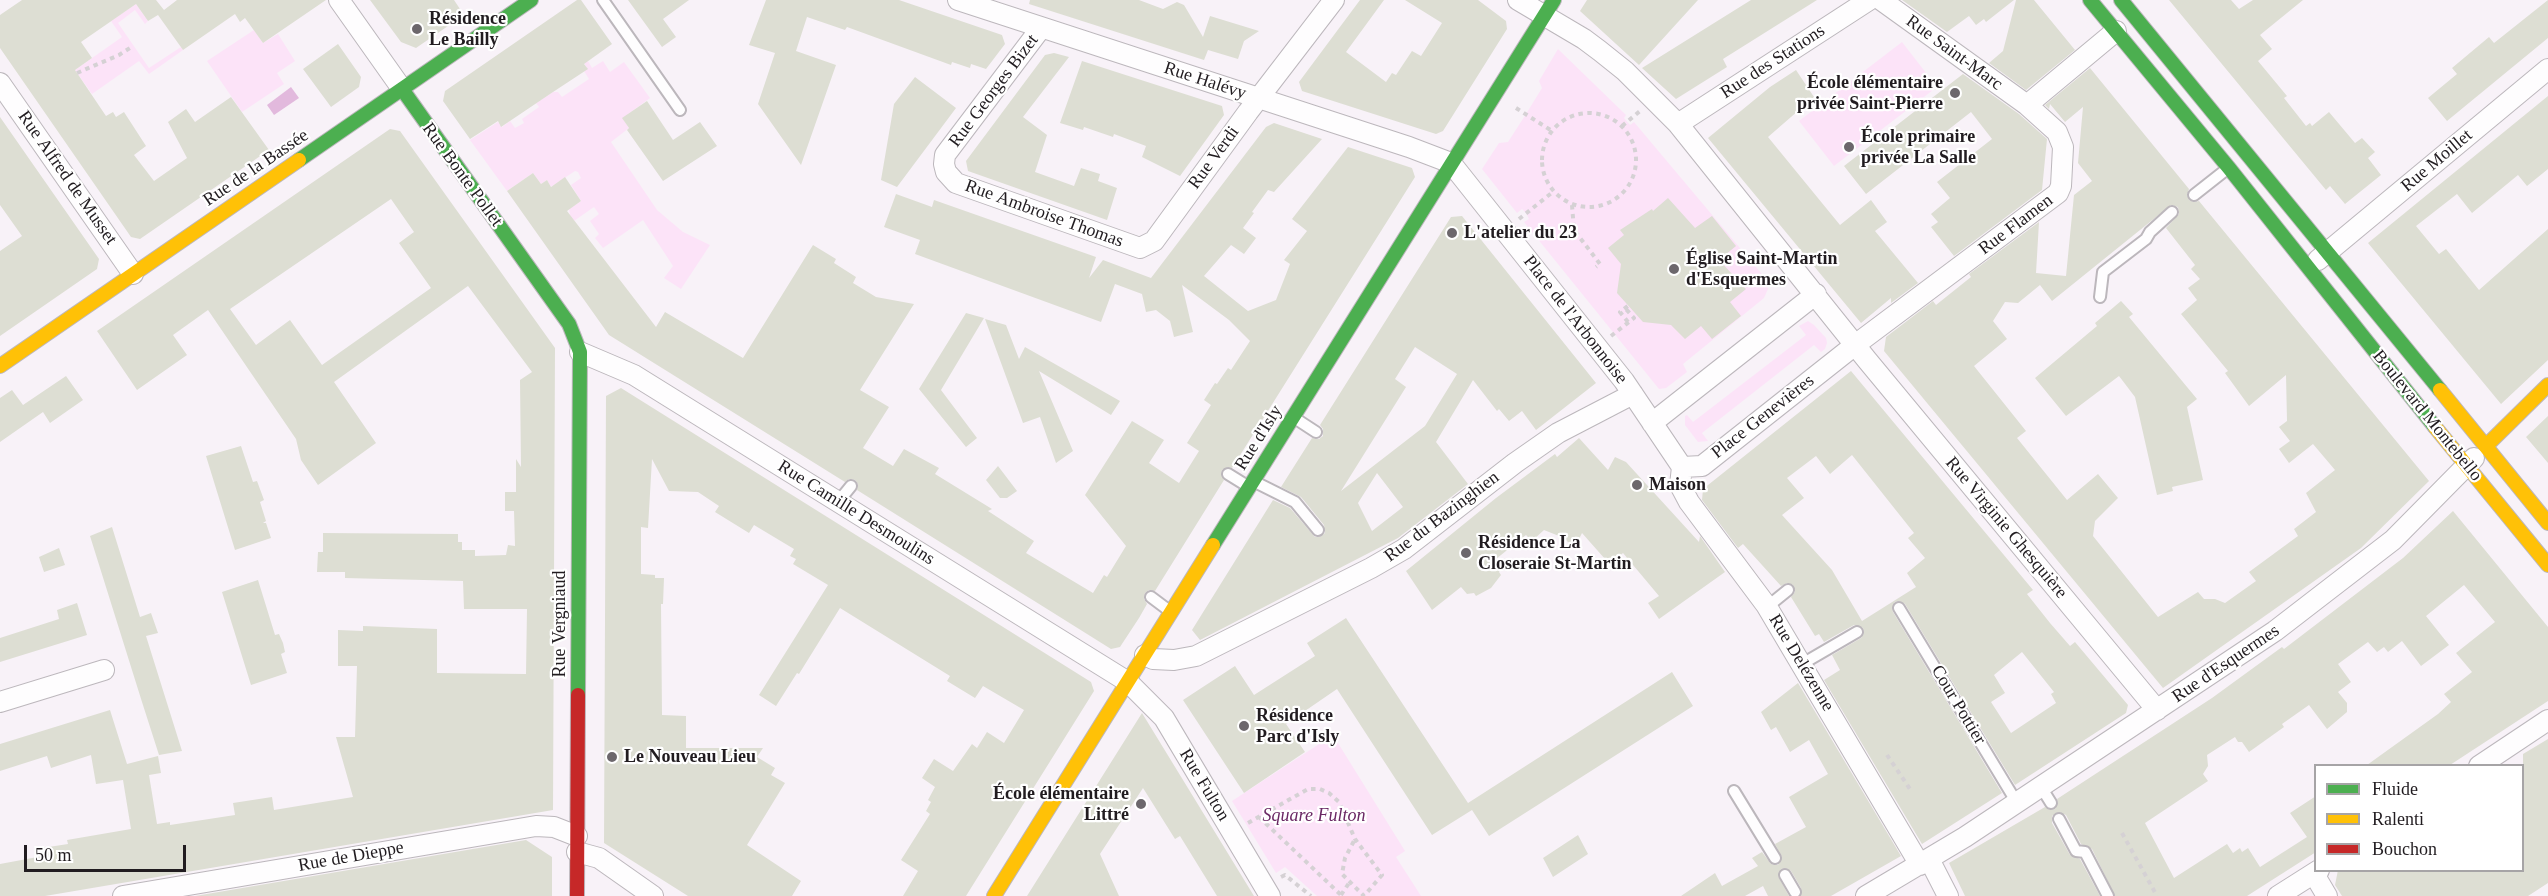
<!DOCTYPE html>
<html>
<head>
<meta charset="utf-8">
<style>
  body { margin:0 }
  #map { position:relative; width:2548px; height:896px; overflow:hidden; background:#f8f2f8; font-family:"Times New Roman",serif }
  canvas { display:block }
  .legend { position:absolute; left:2314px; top:764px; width:210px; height:108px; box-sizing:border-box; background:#fff; border:2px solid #a6a4a6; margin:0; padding:8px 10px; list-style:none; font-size:18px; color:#211c20 }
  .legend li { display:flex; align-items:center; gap:12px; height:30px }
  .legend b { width:30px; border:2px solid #a6a4a6 }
  .scale { position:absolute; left:24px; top:845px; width:162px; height:27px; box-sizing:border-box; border:3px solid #211c20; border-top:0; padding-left:8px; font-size:18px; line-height:21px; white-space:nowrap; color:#211c20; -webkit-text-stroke:4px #fff; paint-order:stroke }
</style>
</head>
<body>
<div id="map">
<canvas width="2548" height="896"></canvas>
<ul class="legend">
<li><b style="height:8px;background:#4caf50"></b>Fluide</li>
<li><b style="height:8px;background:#ffc107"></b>Ralenti</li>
<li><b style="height:8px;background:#c62828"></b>Bouchon</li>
</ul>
<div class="scale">50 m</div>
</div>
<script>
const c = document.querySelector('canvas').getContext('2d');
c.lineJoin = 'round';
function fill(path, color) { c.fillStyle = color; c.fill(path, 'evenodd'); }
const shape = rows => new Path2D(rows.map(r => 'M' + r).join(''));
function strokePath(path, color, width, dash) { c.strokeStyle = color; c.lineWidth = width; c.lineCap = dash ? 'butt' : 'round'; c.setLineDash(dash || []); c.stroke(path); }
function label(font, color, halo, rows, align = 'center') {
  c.font = font + ' "Times New Roman",serif'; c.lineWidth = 4.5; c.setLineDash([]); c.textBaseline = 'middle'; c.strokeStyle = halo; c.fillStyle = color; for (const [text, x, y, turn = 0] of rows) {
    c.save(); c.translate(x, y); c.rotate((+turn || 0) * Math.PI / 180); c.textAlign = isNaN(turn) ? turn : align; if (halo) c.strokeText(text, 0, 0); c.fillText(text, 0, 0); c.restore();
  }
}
fill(shape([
  [136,4,148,21,145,24,135,10,118,23,149,68,181,47,183,50,149,74,139,61,92,94,75,70,122,37,111,21],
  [254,30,263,43,278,34,295,61,277,73,284,84,242,112,207,61],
  [1902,42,1937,87,1834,166,1799,121],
  [1558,49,1626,115,1624,118,1630,125,1634,122,1766,279,1768,289,1764,298,1683,364,1687,372,1666,388,1659,389,1524,222,1529,219,1526,213,1522,209,1517,213,1482,169,1499,143,1508,142,1526,114,1542,88,1539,81],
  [588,61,592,68,603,61,610,72,624,62,650,98,623,118,629,128,611,142,657,210,683,232,710,245,681,289,664,278,673,266,643,220,603,248,595,238,599,234,590,221,599,214,594,207,571,223,569,209,581,201,571,185,581,178,578,172,575,171,551,187,547,180,541,184,533,173,507,191,470,140,498,122,502,127,510,121,515,128,524,123,522,119,539,107,536,103,553,92,558,92,562,97,589,79,584,71,587,68,584,63],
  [1808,321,1814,325,1826,338,1827,343,1825,349,1821,352,1814,345,1702,433,1708,441,1698,442,1685,425,1685,416,1687,415,1693,422,1806,335,1799,326],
  [1333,735,1405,851,1396,857,1421,896,1317,896,1285,867,1276,873,1232,801]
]), '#fce3f8');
fill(shape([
  [291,87,299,98,274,115,267,105]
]), '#e2b9dd');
fill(shape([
  [22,0,156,0,164,10,177,0,326,0,263,43,245,18,240,22,235,14,183,50,158,15,148,21,136,4,81,42,92,58,75,70,106,116,113,112,116,117,124,112,146,146,134,155,154,181,187,158,168,122,186,109,195,122,231,97,269,150,140,239,131,237,0,48,0,15],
  [370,0,454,0,464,15,416,48,401,42],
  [577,0,581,0,612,44,584,64,588,69,553,92,501,127,498,121,470,139,443,101,445,91],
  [628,0,689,0,663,19,676,37,662,47],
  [766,0,899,0,1002,35,1005,44,986,69,971,64,970,68,952,62,951,65,847,27,845,30,807,17,796,51,836,65,801,165,758,104,775,53,749,45],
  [1030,0,1139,0,1163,9,1177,2,1184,5,1203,37,1210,16,1259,31,1244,41,1238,59,1208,50,1204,60,1029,4],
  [1360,0,1384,0,1346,52,1386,82,1392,73,1396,75,1412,51,1421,56,1442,23,1405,0,1478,0,1506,21,1507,29,1443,131,1436,134,1302,91,1299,82],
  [1587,0,1698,0,1639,65,1580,11],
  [1751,0,1817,0,1723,59,1727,67,1676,99,1642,68],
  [1902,0,2014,0,1986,22,1984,19,1976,25,1969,16,1947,32],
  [2016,0,2034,0,2075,50,2026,90,1989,63,2003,51],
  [2169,0,2231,0,2239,9,2253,0,2303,0,2260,35,2272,49,2258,61,2287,96,2284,98,2306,126,2310,123,2312,126,2329,112,2355,143,2362,138,2375,152,2368,158,2381,175,2345,204,2330,186,2326,190],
  [2548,0,2548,38,2447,121,2428,98,2457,74,2452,68,2489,37,2494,43],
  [338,44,361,77,359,87,331,107,303,69],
  [1054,53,1069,57,1023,117,1047,135,1035,172,1074,186,1081,168,1100,174,1098,181,1117,188,1107,220,968,171,966,161,1045,55],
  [1082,61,1222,106,1224,115,1180,176,1142,157,1146,146,1114,134,1113,137,1084,127,1083,130,1060,123],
  [2090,68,2189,189,2187,195,2189,200,2194,202,2199,201,2429,481,2361,548,2163,688,1884,351,1886,337,1933,301,1936,305,1971,277,1969,274,2039,222,2036,273,2066,276,2074,195,2092,181,2078,163,2083,107,2065,122,2050,104,2049,109,2045,105],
  [2171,205,2178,207,2179,214,2166,228,2195,265,2191,269,2200,279,2188,288,2197,300,2181,314,2228,371,2225,373,2249,406,2286,375,2287,421,2279,427,2290,441,2279,449,2289,463,2313,444,2335,470,2306,493,2316,512,2294,529,2298,536,2249,572,2256,581,2225,603,2215,599,2204,599,2198,592,2158,617,2093,536,2095,521,2118,498,2098,474,2067,500,2017,438,2026,431,1974,366,2007,339,1993,321,2005,302,2018,303,2040,285,2052,301],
  [1796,70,1814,97,1768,137,1840,225,1871,200,1887,222,1875,231,1918,283,1891,303,1891,298,1861,323,1708,138,1770,87],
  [1963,74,2019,114,2047,139,2042,190,1954,256,1931,227,1938,222,1931,214,1950,198,1937,182,1992,139,1971,112,1866,194,1844,166],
  [915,77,956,108,897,187,881,180,894,104],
  [2548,96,2548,169,2527,186,2518,175,2472,213,2457,194,2416,226,2439,254,2446,249,2479,290,2548,229,2548,360,2501,404,2368,243],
  [647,101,673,140,700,122,717,146,663,181,627,130,629,128,622,118],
  [0,117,99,259,97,269,0,336,0,251,22,236,0,205],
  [1274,123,1322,139,1274,192,1268,190,1252,212,1254,213,1243,228,1256,238,1244,254,1231,245,1204,276,1248,311,1276,300,1290,264,1284,260,1307,231,1292,219,1348,147,1412,168,1415,177,1232,468,1228,467,1222,470,1221,474,1224,480,1155,591,1149,590,1145,593,1144,599,1147,604,1139,618,1120,647,1111,649,857,490,858,484,855,480,849,479,845,482,609,335,507,191,533,173,541,184,547,180,551,187,565,177,581,201,567,211,656,327,665,312,743,358,813,245,836,259,834,263,856,277,853,283,876,297,914,304,860,390,889,407,863,448,893,466,904,449,939,468,935,474,992,509,988,511,1034,541,1026,553,1093,593,1104,575,1107,577,1126,546,1085,495,1132,421,1164,440,1149,463,1179,483,1199,451,1187,443,1211,405,1204,400,1215,383,1217,384,1228,368,1231,370,1250,341,1229,320,1182,285,1193,332,1174,337,1170,321,1156,310,1146,312,1142,294,1115,284,1101,322,915,254,920,240,884,227,896,194,932,207,934,200,1096,257,1089,278,1103,260,1151,278,1266,127],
  [390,129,400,131,555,348,553,810,45,896,0,896,0,864,43,856,42,848,68,844,67,840,131,829,123,780,96,784,91,755,51,768,47,756,0,771,0,744,110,710,127,764,158,756,161,773,149,775,157,824,170,822,170,825,235,815,233,803,272,797,274,810,353,797,336,737,355,737,357,666,338,666,338,630,363,631,363,626,437,629,437,673,526,674,527,609,464,609,463,581,345,578,345,572,317,572,318,552,323,552,323,533,458,534,458,542,462,542,462,550,475,550,475,556,506,555,508,545,515,546,514,511,505,511,505,492,516,492,516,459,521,467,520,380,532,372,468,286,334,382,376,443,318,485,301,460,296,439,208,310,173,335,187,355,137,390,97,331],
  [391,199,414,232,399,243,431,288,322,365,290,320,256,345,230,309],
  [1668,198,1695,228,1712,216,1736,246,1719,260,1746,289,1730,302,1741,316,1712,339,1701,326,1685,339,1671,325,1643,322,1617,293,1621,264,1608,248,1624,235,1620,230,1652,209,1653,211],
  [1462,216,1596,383,1536,430,1522,411,1509,421,1499,409,1497,411,1473,380,1436,442,1468,484,1398,538,1200,640,1192,630,1273,500,1290,508,1315,537,1320,537,1325,533,1324,525,1301,497,1281,487,1312,438,1319,439,1323,436,1323,429,1320,425,1451,217],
  [1415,347,1457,374,1425,426,1341,491,1406,387,1395,379],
  [1377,473,1403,507,1372,531,1358,503],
  [2121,301,2133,314,2129,317,2197,399,2187,407,2203,480,2172,487,2173,491,2157,495,2135,397,2119,376,2066,416,2035,378,2097,326,2095,323],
  [966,313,984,318,941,390,977,438,966,447,919,389],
  [985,319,1006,325,1019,359,1025,347,1120,401,1111,415,1039,371,1073,451,1056,463,1040,417,1023,423],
  [1851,371,2033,590,2027,594,2050,623,2070,646,2075,642,2128,705,2126,713,2015,785,1905,604,1899,601,1895,602,1892,608,1893,612,2002,793,1922,844,1824,680,1840,670,1832,655,1861,638,1864,633,1863,628,1854,625,1824,642,1819,634,1815,636,1791,597,1795,592,1793,585,1787,583,1781,586,1743,544,1738,548,1702,500,1703,489],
  [1852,455,1914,533,1908,538,1925,558,1907,573,1916,587,1862,621,1832,570,1782,515,1804,498,1787,478,1816,456,1830,474],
  [2022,652,2054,692,2051,694,2056,703,2011,733,1991,702,2005,693,1994,675],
  [66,376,83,400,50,423,43,412,0,442,0,398,12,390,23,405],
  [621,388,1091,682,1094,691,966,896,903,896,918,871,901,860,930,814,926,811,931,802,928,800,935,787,922,778,934,759,953,771,972,744,977,748,987,732,1004,743,1024,710,983,686,975,698,947,681,950,676,840,608,799,674,797,673,776,706,759,695,828,585,793,564,796,559,790,556,794,549,754,525,749,533,715,512,719,506,698,492,669,491,652,459,648,528,641,527,641,574,655,575,655,578,664,578,663,604,661,604,662,715,686,716,686,748,763,748,757,757,775,768,771,775,785,783,747,845,801,881,792,896,688,896,604,843,606,396],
  [2548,416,2548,463,2526,437],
  [1579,438,1608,470,1615,457,1626,462,1699,542,1700,536,1725,572,1659,619,1648,603,1659,596,1623,553,1615,560,1605,559,1582,533,1577,543,1574,541,1570,544,1564,538,1544,530,1532,541,1526,535,1496,559,1502,566,1499,572,1501,575,1491,588,1476,596,1474,593,1467,594,1461,587,1432,610,1406,571,1496,498,1555,454,1557,457],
  [241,446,253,482,257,481,264,500,260,502,266,521,263,523,266,523,271,538,235,550,206,456],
  [998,466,1017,491,1007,498,1000,498,986,480],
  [2453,511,2548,627,2548,701,2450,765,2367,765,2438,714,2451,702,2444,694,2472,672,2456,653,2495,622,2464,585,2426,616,2449,645,2421,666,2402,641,2388,652,2384,647,2377,652,2368,642,2338,664,2351,682,2338,692,2347,703,2347,712,2327,729,2309,705,2282,724,2284,727,2249,752,2242,742,2238,742,2235,737,2207,755,2208,766,2203,774,2208,781,2145,823,2174,878,2227,844,2233,853,2240,848,2242,852,2248,848,2260,867,2307,837,2290,813,2316,796,2316,852,2247,896,2115,896,2092,849,2081,844,2066,815,2059,812,2052,816,2052,823,2070,855,2080,859,2100,896,1965,896,1949,863,2045,807,2051,810,2055,809,2058,803,2057,799,2212,698,2282,647,2284,649,2403,558],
  [112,527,140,617,151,613,158,633,146,636,182,751,159,755,142,702,90,536],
  [59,548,65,565,44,572,39,557],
  [258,580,275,635,279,634,283,643,285,652,281,654,287,673,251,685,222,592],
  [77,603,87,635,0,662,0,638,59,619,57,610],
  [1346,618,1468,803,1672,672,1693,706,1489,836,1472,810,1432,835,1337,689,1286,724,1305,752,1244,793,1183,700,1235,666,1254,695,1315,656,1307,643],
  [1798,683,1901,856,1831,896,1801,896,1801,888,1791,871,1786,868,1781,869,1778,876,1789,896,1768,896,1763,886,1745,896,1681,896,1715,873,1722,886,1758,866,1752,858,1762,852,1771,864,1778,865,1782,857,1775,844,1806,827,1789,797,1828,774,1809,740,1790,752,1776,727,1771,730,1761,712],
  [1142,713,1254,896,1217,896,1180,836,1175,839,1143,788,1100,854,1119,896,1027,896],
  [2548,739,2548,883,2528,896,2342,896,2335,885,2338,870,2523,870,2523,754],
  [1578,835,1588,854,1553,877,1543,858],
  [526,840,552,857,552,896,195,896]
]), '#ddded3');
const lane = shape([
  [603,0,680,110],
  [2194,195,2227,169],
  [2100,297,2103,272,2146,239,2150,232,2172,212],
  [1293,417,1316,432],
  [1228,474,1249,487],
  [1253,481,1295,502,1318,530],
  [838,502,851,486],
  [1151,597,1171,612],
  [1767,607,1788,590],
  [1899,608,2017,803],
  [1802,664,1857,632],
  [2041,787,2051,803],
  [1734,791,1775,858],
  [2059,819,2076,851,2085,852,2108,896],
  [1785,875,1795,892]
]);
const street = shape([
  [339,0,402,89],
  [958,0,1409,147,1451,163,1624,381,1682,467],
  [1518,0,1584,39,1600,51,1625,71,1678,124,1867,360,2157,710],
  [1041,28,945,155,944,164,946,172,956,183,1140,248,1154,241,1248,112,1334,0],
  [0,83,133,274],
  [2027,105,2116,31],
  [1678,124,1869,0],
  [2318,260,2548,69],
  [580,352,634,375,1128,682,1164,718,1270,896],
  [1652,423,1816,294],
  [1682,467,1702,466,1855,345,2058,193,2061,186,2063,147,2057,132,2027,105,1881,0],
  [1682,467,1680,485,1689,502,1766,605,1920,865],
  [1145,655,1153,659,1174,660,1196,656,1371,568,1404,549,1515,463,1558,433,1633,394],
  [0,702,104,670],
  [2479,766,2548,720],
  [577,852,599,858,653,896],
  [1929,859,1948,896],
  [2314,874,2327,896],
  [123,896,536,826,554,827,577,836],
  [1866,896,1965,837,2275,631,2393,540,2474,458],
  [2278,896,2319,870]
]);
const fast = shape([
  [2090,0,2229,168,2435,427],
  [2121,0,2440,390],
  [402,89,569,324,580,352,578,695],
  [299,160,531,0],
  [1213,545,1554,0]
]);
const slow = shape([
  [0,366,299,160],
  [2440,390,2548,523],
  [2435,427,2548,565],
  [2486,446,2548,385],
  [994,896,1213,545]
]);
const jam = shape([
  [577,896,578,695]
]);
strokePath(lane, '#bcb7bc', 14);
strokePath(street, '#bcb7bc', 22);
strokePath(fast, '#bcb7bc', 16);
strokePath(slow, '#bcb7bc', 16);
strokePath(jam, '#bcb7bc', 16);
strokePath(shape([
  [77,73,119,55,133,46],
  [1516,108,1552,131],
  '1542 160a47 47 0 1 1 94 0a47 47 0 1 1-94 0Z',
  [1622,126,1640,111],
  [1572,205,1574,230,1600,264,1596,267],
  [1519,219,1554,191],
  [1628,322,1620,312,1629,305],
  [1611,336,1634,318,1625,308],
  [1887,755,1910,789,1910,793],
  [1259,817,1341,895],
  [1248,823,1308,789,1320,789,1329,793,1339,802,1355,839,1382,875,1364,896,1342,874,1345,858,1355,839],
  [2122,833,2157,896],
  [1281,877,1285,875,1311,896],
  [1341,895,1349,883]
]), '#d5d1d4', 4, [4.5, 4.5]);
strokePath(lane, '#fefdfe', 10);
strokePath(street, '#fefdfe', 20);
strokePath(fast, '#4caf50', 14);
strokePath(slow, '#ffc107', 14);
strokePath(jam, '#c62828', 14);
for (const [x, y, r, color] of [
  [417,29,6,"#6c676c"],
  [1955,93,6,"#6c676c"],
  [1849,147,6,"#6c676c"],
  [1452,233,6,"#6c676c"],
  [1674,269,6,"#6c676c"],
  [1637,485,6,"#6c676c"],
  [1466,553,6,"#6c676c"],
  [1244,726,6,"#6c676c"],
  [612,757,6,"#6c676c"],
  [1141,804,6,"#6c676c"]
]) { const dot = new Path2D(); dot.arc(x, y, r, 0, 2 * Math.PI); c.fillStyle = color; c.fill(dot); strokePath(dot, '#fff', 2); }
label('bold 18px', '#211c20', '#fff', [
  ["Résidence",429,19],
  ["Le Bailly",429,40],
  ["École élémentaire",1943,83,"right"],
  ["privée Saint-Pierre",1943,104,"right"],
  ["École primaire",1861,137],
  ["privée La Salle",1861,158],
  ["L'atelier du 23",1464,233],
  ["Église Saint-Martin",1686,259],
  ["d'Esquermes",1686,280],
  ["Maison",1649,485],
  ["Résidence La",1478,543],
  ["Closeraie St-Martin",1478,564],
  ["Résidence",1256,716],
  ["Parc d'Isly",1256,737],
  ["Le Nouveau Lieu",624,757],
  ["École élémentaire",1129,794,"right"],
  ["Littré",1129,815,"right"]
], 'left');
label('18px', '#211c20', '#fff', [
  ["Rue Saint-Marc",1954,53,36],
  ["Rue des Stations",1773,62,-33],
  ["Rue Halévy",1205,81,18],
  ["Rue Georges Bizet",994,91,-53],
  ["Rue Verdi",1214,158,-54],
  ["Rue Moillet",2437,161,-40],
  ["Rue de la Bassée",256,168,-34],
  ["Rue Bonte Pollet",462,175,54],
  ["Rue Alfred de Musset",67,178,55],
  ["Rue Ambroise Thomas",1044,214,20],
  ["Rue Flamen",2016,225,-37],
  ["Place de l'Arbonnoise",1575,320,52],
  ["Boulevard Montebello",2427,416,51],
  ["Place Genevières",1763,417,-38],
  ["Rue d'Isly",1259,438,-58],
  ["Rue Camille Desmoulins",856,513,32],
  ["Rue du Bazinghien",1442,517,-37],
  ["Rue Virginie Ghesquière",2006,528,50],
  ["Rue Vergniaud",560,624,-90],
  ["Rue Delézenne",1801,663,59],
  ["Rue d'Esquermes",2226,664,-34],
  ["Cour Pottier",1958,705,59],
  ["Rue Fulton",1204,785,59],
  ["Rue de Dieppe",351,857,-10]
]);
label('italic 18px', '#6a2864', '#fff', [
  ["Square Fulton",1314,816]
]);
</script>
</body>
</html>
